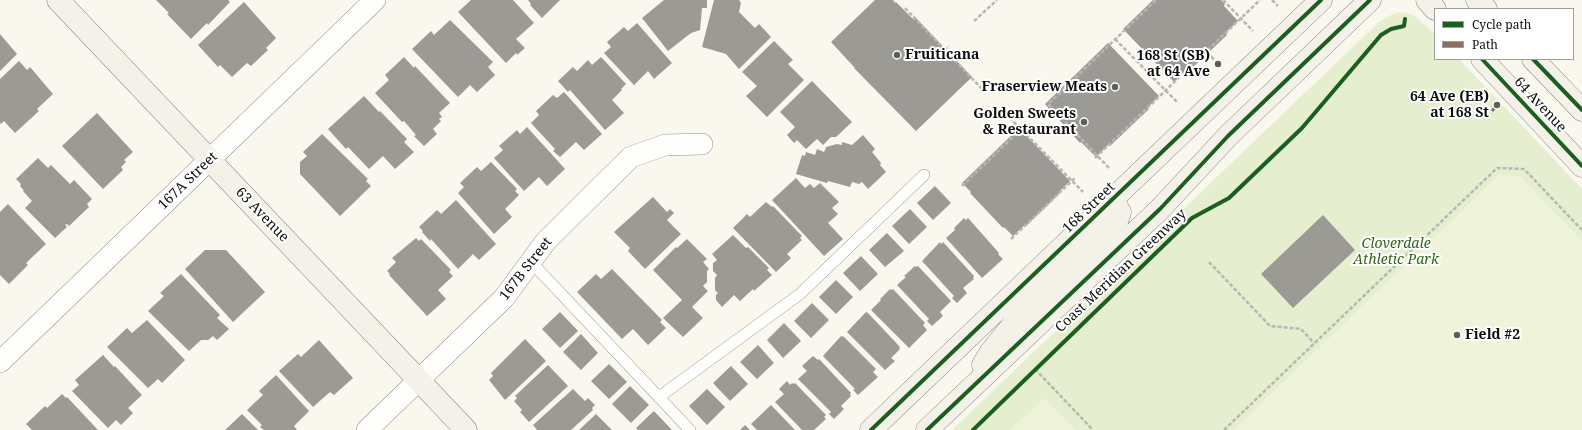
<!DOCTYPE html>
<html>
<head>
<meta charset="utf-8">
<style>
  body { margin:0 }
  #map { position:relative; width:1582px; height:430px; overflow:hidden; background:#faf7ef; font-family:"Noto Serif",serif }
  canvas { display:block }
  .legend { position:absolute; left:1434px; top:8px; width:140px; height:52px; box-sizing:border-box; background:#fff; border:1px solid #9e9e9e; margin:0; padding:5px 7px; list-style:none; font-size:12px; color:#0c0c0c }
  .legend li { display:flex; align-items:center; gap:8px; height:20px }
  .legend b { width:20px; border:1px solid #9e9e9e }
</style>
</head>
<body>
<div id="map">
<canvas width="1582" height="430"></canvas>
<ul class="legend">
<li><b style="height:5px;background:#1b5e20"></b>Cycle path</li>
<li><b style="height:5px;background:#8d6e63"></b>Path</li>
</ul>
</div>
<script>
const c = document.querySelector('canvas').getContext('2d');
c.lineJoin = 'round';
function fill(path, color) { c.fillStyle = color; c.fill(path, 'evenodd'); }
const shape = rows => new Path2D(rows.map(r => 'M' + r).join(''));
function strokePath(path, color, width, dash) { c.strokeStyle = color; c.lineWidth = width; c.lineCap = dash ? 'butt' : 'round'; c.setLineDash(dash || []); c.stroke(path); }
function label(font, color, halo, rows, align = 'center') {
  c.font = font + ' "Noto Serif",serif'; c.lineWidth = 4; c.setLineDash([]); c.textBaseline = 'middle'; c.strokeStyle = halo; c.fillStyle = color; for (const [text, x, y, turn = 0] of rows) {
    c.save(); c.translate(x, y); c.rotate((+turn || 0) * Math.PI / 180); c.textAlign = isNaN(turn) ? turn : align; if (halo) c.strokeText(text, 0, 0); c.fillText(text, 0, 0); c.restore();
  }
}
fill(shape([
  [1404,12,1414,15,1435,34,1435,59,1459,59,1582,189,1582,430,952,430,1380,21,1395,13]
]), '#e5efcf');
fill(shape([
  [1499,175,1520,176,1582,241,1582,430,1233,430],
  [1044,398,1075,430,1010,430]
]), '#eef3d9');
fill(shape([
  [156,0,228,0,230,2,208,25,207,23,191,39,167,14,169,13],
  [471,0,513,0,534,23,516,39,525,48,517,55,516,53,506,63,458,12],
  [528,0,560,0,542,18,530,5,531,4],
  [664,0,707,0,707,8,702,8,700,30,691,33,668,51,642,18],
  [714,0,739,0,741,3,739,12,755,28,759,24,771,37,739,69,726,54,702,47],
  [875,0,893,0,895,3,896,2,913,19,915,17,972,77,916,131,854,68,855,68,831,42],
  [1153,0,1221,0,1225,4,1224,6,1238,21,1225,33,1227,35,1188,72,1187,70,1174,82,1123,29],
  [244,2,276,38,266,48,268,50,251,66,247,63,232,77,220,65,218,67,198,45],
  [450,20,493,62,488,67,495,75,477,92,470,85,458,97,412,49,431,31,434,35],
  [637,23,672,63,654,79,648,71,634,85,604,53,611,47,607,42,624,27,628,31],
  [0,34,17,54,0,71],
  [774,41,793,60,788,64,804,80,767,117,746,96,757,86,742,72],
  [1108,43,1159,96,1147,108,1149,109,1110,146,1108,145,1096,157,1081,142,1080,143,1045,104],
  [404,57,414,68,415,66,450,103,439,113,442,117,439,119,441,121,433,129,437,134,424,146,414,136,416,135,404,121,402,122,375,93,389,80,385,75],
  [601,57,626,84,621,89,622,90,612,100,624,113,605,130,570,90,568,92,558,81,573,67,577,71,588,60,592,65],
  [19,61,27,70,30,67,53,94,37,109,39,111,15,133,4,121,1,124,0,123,0,79],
  [812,81,852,122,836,137,831,137,823,145,817,139,806,149,797,140,794,143,787,135,795,127,780,112],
  [564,92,602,134,584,150,576,142,560,157,553,151,555,149,531,123,539,115,536,111,553,95,557,98],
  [364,96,379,112,380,111,407,139,404,142,414,152,395,169,383,156,369,169,348,147,346,149,328,129],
  [97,113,133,152,124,160,126,162,121,167,123,170,103,189,62,146],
  [527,127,565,169,547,186,539,177,524,191,494,158,503,150,499,146,517,130,520,134],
  [1019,128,1070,181,1058,193,1059,194,1027,225,1026,224,1013,236,1004,227,1003,228,970,193,971,192,962,183],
  [322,134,368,179,366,181,371,186,340,216,300,174,300,162,307,156,303,152],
  [863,135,875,149,872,152,881,163,880,165,886,172,868,189,862,182,859,184,852,182,850,187,828,181,827,183,796,174,802,155,805,156,806,152,815,155,817,149,824,152,826,147,837,144,842,145,842,142,852,145],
  [38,158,48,168,51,165,70,184,74,180,92,199,87,204,89,207,69,226,67,224,65,225,67,227,55,238,25,208,32,201,23,191,24,191,20,186,21,184,16,179],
  [491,162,517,189,515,191,519,195,505,209,512,217,494,234,458,193,464,187,460,183,477,167,481,171],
  [796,178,805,188,810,184,814,188,820,183,839,202,832,208,838,214,828,223,843,239,824,256,772,200],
  [935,186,951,203,933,220,917,203],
  [653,197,667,212,670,209,674,213,667,220,681,234,645,269,628,251,630,248,614,232],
  [456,200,496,244,479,260,473,254,458,269,431,239,430,241,422,232,423,231,419,227,437,210,441,214],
  [766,202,772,207,773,206,802,236,800,238,802,240,787,254,791,258,776,272,733,228,747,214,750,217],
  [8,204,46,244,26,263,28,265,9,284,0,275,0,212],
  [910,209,927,227,909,244,892,226],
  [1323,215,1355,250,1293,308,1261,274],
  [964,218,966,220,968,218,999,253,998,254,1003,259,982,278,946,238,955,230,954,228],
  [887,233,904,251,885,267,869,250],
  [733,235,746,248,748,247,769,268,767,270,772,275,754,291,753,289,740,301,734,295,722,307,716,300,716,295,718,293,715,290,715,278,717,275,713,271,713,263,717,260,712,254],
  [416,238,419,241,421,239,451,270,449,272,453,276,438,290,446,299,427,316,389,275,390,274,387,271,396,262,392,258],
  [687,239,707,259,703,262,709,269,707,271,707,282,703,286,708,291,692,307,703,318,683,337,663,318,682,300,653,270,676,247,677,248],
  [940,242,941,244,943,242,974,276,973,278,974,279,963,288,967,293,957,303,952,298,954,296,922,261],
  [205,250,226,250,265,292,233,322,185,269],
  [861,256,878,274,860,291,843,273],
  [915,266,916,267,918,266,951,301,940,312,943,316,932,326,927,321,929,319,897,285,906,277,904,276],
  [612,269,662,320,660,322,666,328,648,345,633,329,622,339,577,292,596,274,601,279],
  [181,274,220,315,217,318,229,329,217,340,213,336,208,340,201,340,189,351,148,311,164,296,160,293],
  [836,280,853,297,836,314,819,297],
  [890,289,891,290,893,289,925,323,923,325,927,330,909,348,871,310,881,300,880,299],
  [812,303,829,320,811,338,794,321],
  [560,312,578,331,560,348,542,329],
  [866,312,868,313,900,347,899,348,900,349,891,358,895,361,885,370,847,332],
  [147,320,185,360,162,383,158,379,148,388,107,347,127,328,132,333],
  [784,323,801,341,783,358,767,340],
  [581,334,598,353,581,370,563,352],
  [841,336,842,337,843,336,876,369,873,372,878,377,858,395,853,390,855,389,823,356],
  [525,339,546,361,505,400,489,380,493,376,491,373],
  [319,340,353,378,334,395,330,392,313,407,279,371,298,354,301,357],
  [758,345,774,363,757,379,740,362],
  [103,355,114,367,115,366,142,395,128,408,133,413,121,425,116,420,108,428,72,391,79,385,75,380],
  [813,356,818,360,819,359,851,393,850,394,851,396,841,406,844,409,834,419,829,414,831,412,798,379,807,371,802,366],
  [609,364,627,382,609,399,591,381],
  [548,365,568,386,529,422,520,412,522,410,514,401,517,398,515,396],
  [731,366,748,384,730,401,713,383],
  [276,375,309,411,294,426,297,430,264,430,260,427,262,425,247,410,263,395,259,391],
  [787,381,790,385,792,383,794,384,795,383,826,415,824,417,826,419,814,430,802,430,775,402,784,394,779,389],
  [630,386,649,405,631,423,612,404],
  [573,389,585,401,588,398,595,405,592,408,593,410,571,430,537,430,533,425],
  [707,389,725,407,707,425,689,406],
  [62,394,66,398,67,397,98,430,32,430,26,424,45,406,47,408],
  [771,405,795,430,757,430,751,424],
  [654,411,672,430,638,430,636,428],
  [242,414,258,430,225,430],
  [596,414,612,430,579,430],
  [745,425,750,430,740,430]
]), '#9c9a95');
const lane = shape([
  [531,262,690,430],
  [659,397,800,294,924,175]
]);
const street = shape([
  [0,362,375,0],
  [367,430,504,298,546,241,631,157,665,145,702,144]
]);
const secondary = shape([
  [58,0,466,430],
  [1427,0,1435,9],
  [1477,0,1486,9],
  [1482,59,1582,166],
  [1533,59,1582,110],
  [983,365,990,353,1016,321,1111,230,1117,221,1120,212,1113,200],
  [871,430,1321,0],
  [927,430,1160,209,1228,136,1370,0]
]);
strokePath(lane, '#93928e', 12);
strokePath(street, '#93928e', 22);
strokePath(secondary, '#8a8885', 23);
strokePath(shape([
  [1223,0,1253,31],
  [1272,0,1278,6],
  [905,8,985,92],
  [974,21,997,0],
  [1115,39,1177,102],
  [944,50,949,46],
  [1207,52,1218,64],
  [1005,113,1083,192],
  [1095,158,1260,0],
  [1109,168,1048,104,1156,0],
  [962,186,1024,126],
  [1011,239,1075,178],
  [1209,262,1270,326,1301,329,1314,343],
  [1035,369,1093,430],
  [1224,430,1497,168,1524,169,1582,230]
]), '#b7b6b5', 2.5, [4, 2]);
strokePath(lane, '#fefefd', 11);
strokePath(street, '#fefefd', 21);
strokePath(secondary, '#f4f2e8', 22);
strokePath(shape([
  [1492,111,1497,105]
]), '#8d6e63', 3, [6, 3]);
strokePath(shape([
  [1482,59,1582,166],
  [1533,59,1582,110],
  [871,430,1321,0],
  [927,430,1160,209,1228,136,1370,0],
  [973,430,1192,218,1229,198,1302,128,1381,35,1391,29,1404,26,1405,19]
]), '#1b5e20', 4);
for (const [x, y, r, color] of [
  [897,55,4,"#5f5e5b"],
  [1218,64,4,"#5f5e5b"],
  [1115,87,4,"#5f5e5b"],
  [1497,105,4,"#5f5e5b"],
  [1084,122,4,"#5f5e5b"],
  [1457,335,4,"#5f5e5b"]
]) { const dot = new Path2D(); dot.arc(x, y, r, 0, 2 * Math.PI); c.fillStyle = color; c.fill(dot); strokePath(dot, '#fff', 1.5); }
label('bold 14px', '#0c0c0c', '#fff', [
  ["Fruiticana",905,55,"left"],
  ["168 St (SB)",1210,56],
  ["at 64 Ave",1210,72],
  ["Fraserview Meats",1107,87],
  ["64 Ave (EB)",1489,97],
  ["at 168 St",1489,113],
  ["Golden Sweets",1076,114],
  ["& Restaurant",1076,130],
  ["Field #2",1465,335,"left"]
], 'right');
label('14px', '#0c0c0c', '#fff', [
  ["64 Avenue",1540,105,47],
  ["167A Street",188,181,-44],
  ["168 Street",1089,208,-44],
  ["63 Avenue",262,215,46],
  ["167B Street",526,269,-52],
  ["Coast Meridian Greenway",1121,271,-43]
]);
label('italic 14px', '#31631d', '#fff', [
  ["Cloverdale",1396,244],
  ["Athletic Park",1396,260]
]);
</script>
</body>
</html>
